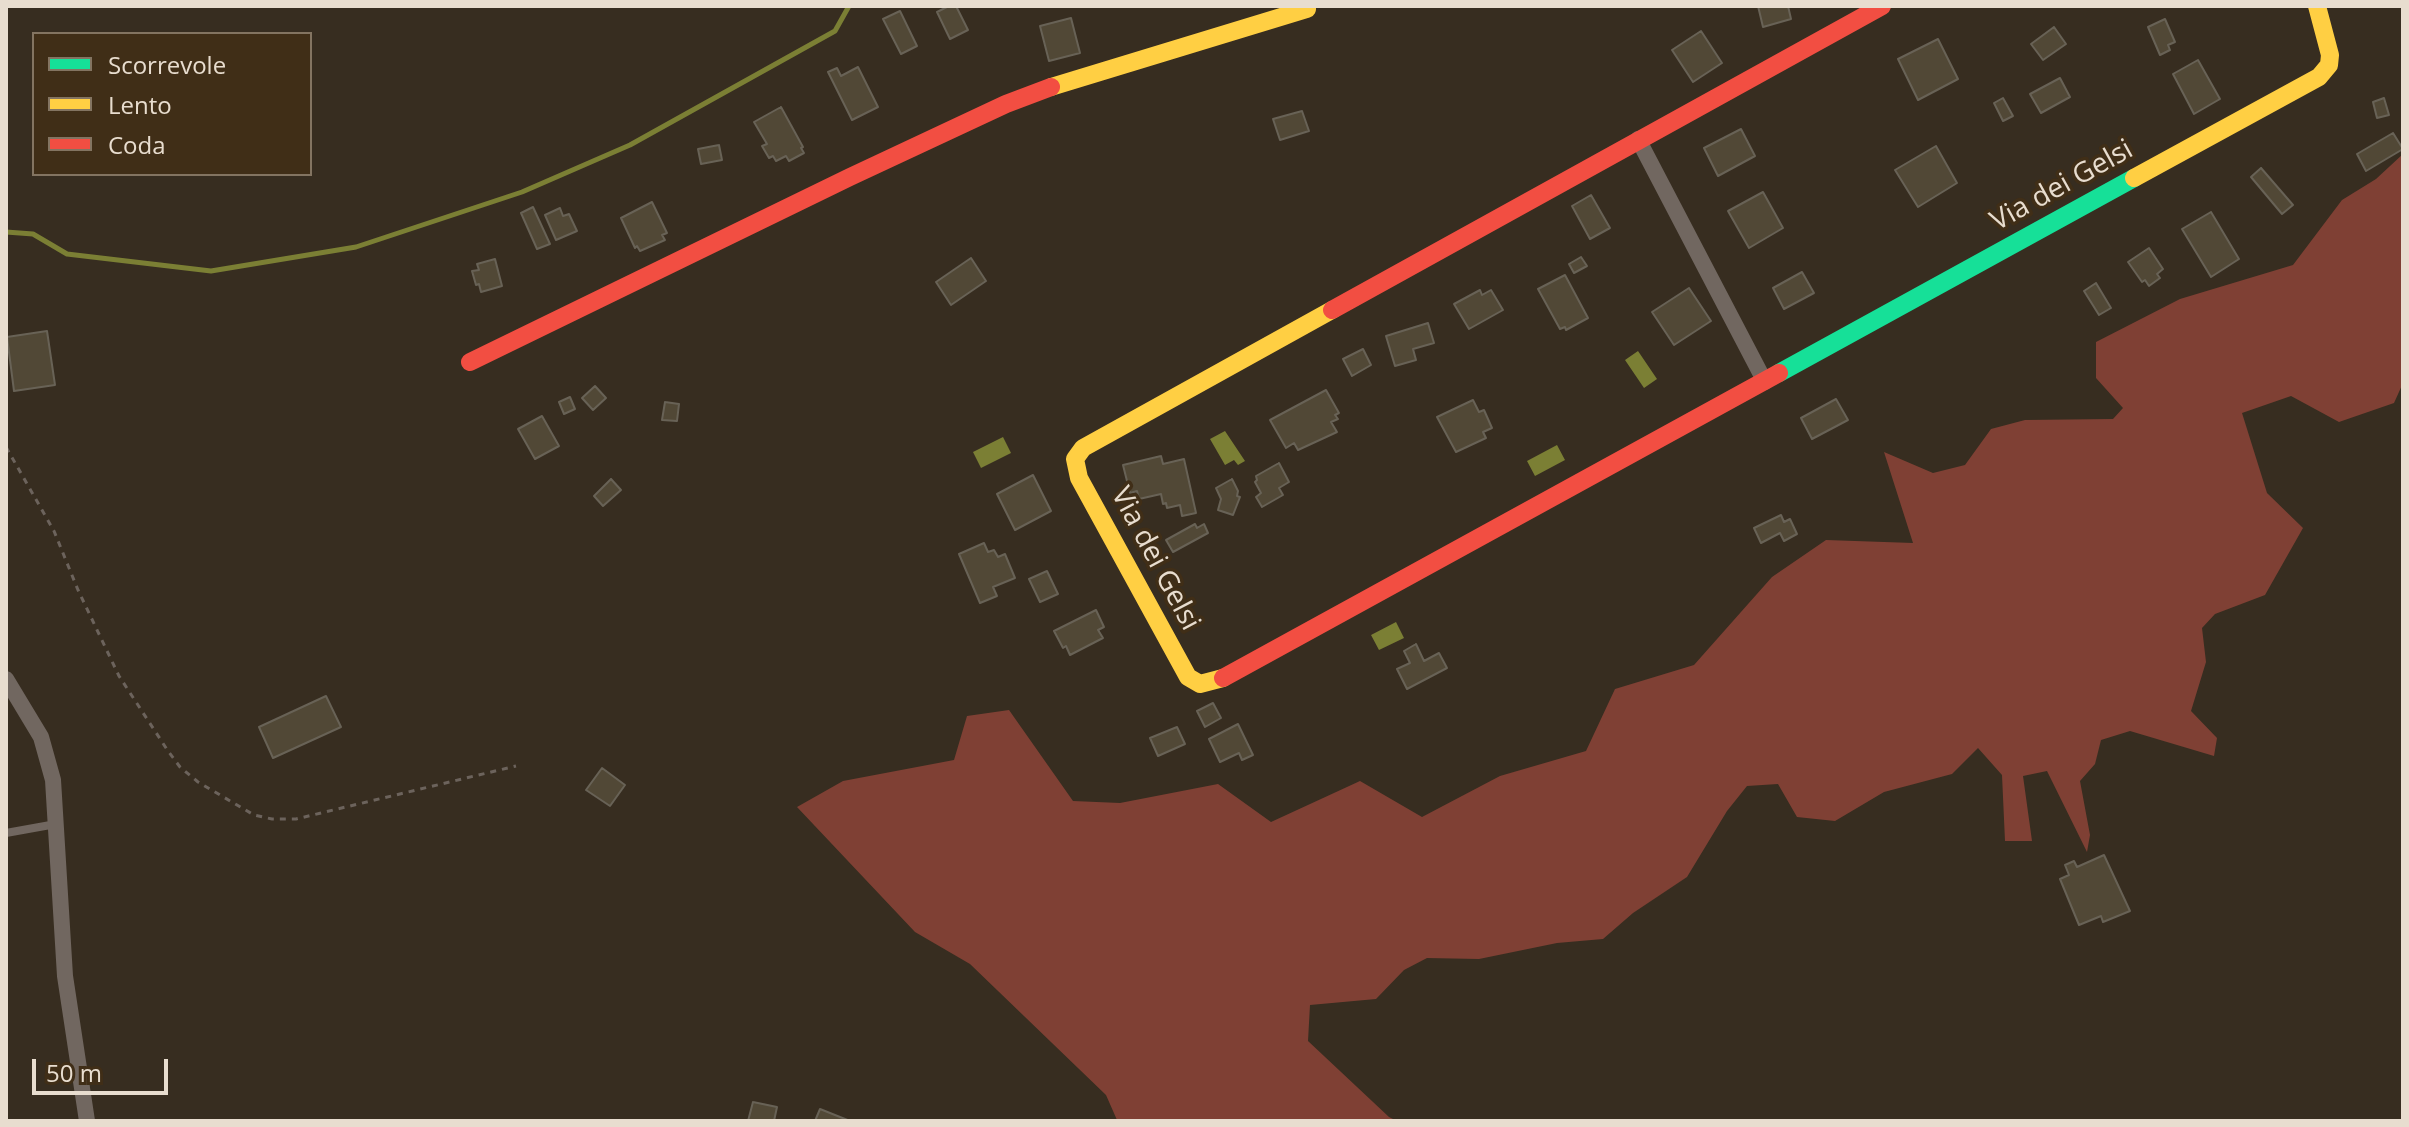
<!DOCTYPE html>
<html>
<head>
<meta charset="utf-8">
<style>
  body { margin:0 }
  #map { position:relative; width:2409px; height:1127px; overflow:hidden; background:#372d20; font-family:"Open Sans",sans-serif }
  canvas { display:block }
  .frame { position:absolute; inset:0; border:8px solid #e8ddcf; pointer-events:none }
  .legend { position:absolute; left:32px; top:32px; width:280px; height:144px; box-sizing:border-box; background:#402e17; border:2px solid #837461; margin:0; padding:10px 14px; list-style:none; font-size:24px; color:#e8ddcf }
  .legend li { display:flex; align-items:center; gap:16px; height:40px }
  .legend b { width:40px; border:2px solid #837461 }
  .scale { position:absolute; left:32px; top:1059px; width:136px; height:36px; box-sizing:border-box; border:4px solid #e8ddcf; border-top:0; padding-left:10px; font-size:24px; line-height:28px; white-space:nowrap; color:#e8ddcf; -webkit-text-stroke:6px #402e17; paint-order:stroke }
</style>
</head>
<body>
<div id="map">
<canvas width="2409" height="1127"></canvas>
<div class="frame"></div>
<ul class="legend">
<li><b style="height:10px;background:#16e098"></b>Scorrevole</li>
<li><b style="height:10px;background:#ffcf43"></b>Lento</li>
<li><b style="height:10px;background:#f24e42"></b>Coda</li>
</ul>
<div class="scale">50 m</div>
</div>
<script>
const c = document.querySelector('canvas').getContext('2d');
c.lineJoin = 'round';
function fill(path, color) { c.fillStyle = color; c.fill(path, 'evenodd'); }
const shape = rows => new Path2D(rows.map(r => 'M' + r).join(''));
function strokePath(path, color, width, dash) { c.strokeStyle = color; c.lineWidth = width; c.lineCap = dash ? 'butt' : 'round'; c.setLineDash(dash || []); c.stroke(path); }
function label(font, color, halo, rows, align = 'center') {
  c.font = font + ' "Open Sans",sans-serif'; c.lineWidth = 7; c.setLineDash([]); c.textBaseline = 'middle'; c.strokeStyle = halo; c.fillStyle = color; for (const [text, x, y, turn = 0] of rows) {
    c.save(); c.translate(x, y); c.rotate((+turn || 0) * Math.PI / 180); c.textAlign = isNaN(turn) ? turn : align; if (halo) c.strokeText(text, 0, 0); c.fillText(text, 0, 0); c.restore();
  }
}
fill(shape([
  [2403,154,2403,383,2394,403,2339,422,2291,396,2242,413,2267,493,2303,528,2265,595,2215,614,2202,628,2206,662,2191,711,2217,738,2214,756,2130,731,2101,740,2095,764,2080,781,2090,835,2087,852,2047,771,2023,776,2032,841,2005,841,2002,775,1978,748,1952,774,1884,792,1835,821,1797,817,1778,784,1747,786,1727,811,1687,877,1633,913,1603,939,1557,943,1479,959,1427,958,1404,970,1376,999,1310,1005,1308,1041,1389,1117,1397,1121,1120,1121,1117,1120,1106,1095,970,964,915,932,797,807,843,781,954,760,967,716,1009,710,1073,801,1120,803,1218,784,1271,822,1360,781,1422,817,1500,776,1586,751,1615,689,1694,665,1772,577,1826,540,1913,543,1884,452,1933,473,1965,465,1991,429,2025,420,2113,419,2123,408,2096,378,2096,342,2180,299,2293,265,2342,200,2376,179]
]), '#7f4034');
fill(shape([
  [1638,351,1657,379,1644,388,1625,360],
  [1225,431,1245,461,1238,465,1234,460,1225,465,1210,439],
  [1003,437,1011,453,981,468,973,452],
  [1557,445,1565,460,1535,476,1527,461],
  [1396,622,1404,638,1379,650,1371,635]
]), '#7b7f34');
strokePath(shape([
  [6,232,33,234,67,254,211,271,356,247,522,192,630,145,835,31,849,6]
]), '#7b7f34', 5);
const building = shape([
  [949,6,956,6,968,30,950,39,937,12,949,6],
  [1758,6,1788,6,1791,19,1763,27,1758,6],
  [900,11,917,46,901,54,883,19,900,11],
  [1071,18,1080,53,1049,61,1040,26,1071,18],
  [2165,19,2175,42,2168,45,2170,50,2160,55,2148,27,2165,19],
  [2054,27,2066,44,2043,60,2031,44,2054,27],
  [1701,31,1722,63,1693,82,1672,50,1701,31],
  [1938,39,1958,79,1918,100,1898,59,1938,39],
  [2198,60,2220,99,2194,114,2173,74,2198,60],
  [858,67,878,107,852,120,828,72,837,68,841,76,858,67],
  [2060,78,2070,97,2041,113,2030,94,2060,78],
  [2003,98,2013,116,2003,121,1994,103,2003,98],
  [2384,98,2389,115,2377,118,2373,102,2384,98],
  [781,107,803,147,801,148,804,153,789,161,786,156,776,161,773,156,769,158,762,146,767,144,754,122,781,107],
  [1302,111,1309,131,1280,140,1273,119,1302,111],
  [1741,129,1755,156,1718,176,1704,148,1741,129],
  [2393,133,2403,149,2366,171,2357,154,2393,133],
  [719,145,722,160,701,164,698,149,719,145],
  [1936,146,1957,183,1918,207,1895,170,1936,146],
  [2261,168,2293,205,2282,214,2251,177,2261,168],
  [1763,192,1783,228,1749,248,1728,211,1763,192],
  [1591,195,1610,228,1590,239,1572,206,1591,195],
  [652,202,667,233,662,235,665,240,640,251,637,246,635,248,621,218,652,202],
  [533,207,550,244,537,249,521,213,533,207],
  [560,208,563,216,569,214,577,231,556,240,545,215,560,208],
  [2211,212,2239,259,2211,277,2182,229,2211,212],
  [2149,248,2163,269,2157,274,2160,278,2149,286,2145,280,2142,282,2128,262,2149,248],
  [1581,257,1587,266,1574,273,1569,264,1581,257],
  [971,258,986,281,951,305,936,282,971,258],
  [495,259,502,286,481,292,479,284,476,285,472,271,479,270,477,264,495,259],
  [1802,272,1814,293,1784,309,1773,288,1802,272],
  [1565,275,1588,318,1566,330,1565,327,1560,329,1538,289,1565,275],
  [2096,283,2111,308,2099,315,2084,291,2096,283],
  [1689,288,1711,321,1674,345,1652,312,1689,288],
  [1480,290,1482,295,1491,290,1503,310,1469,329,1454,304,1480,290],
  [1428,323,1434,343,1413,349,1416,360,1395,366,1386,336,1428,323],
  [47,331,55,385,14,391,7,337,47,331],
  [1363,349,1371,365,1352,376,1343,359,1363,349],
  [595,386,606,398,593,410,582,398,595,386],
  [1326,390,1339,413,1335,415,1338,419,1331,422,1337,432,1298,450,1294,443,1286,448,1270,420,1326,390],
  [570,397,575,409,564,414,559,402,570,397],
  [1836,399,1848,420,1812,439,1801,418,1836,399],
  [1473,400,1479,412,1484,410,1492,428,1483,432,1486,438,1456,452,1437,417,1473,400],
  [665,402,679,404,677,421,662,420,665,402],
  [542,416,559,446,535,459,518,429,542,416],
  [1161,456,1163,464,1184,459,1196,513,1182,516,1180,505,1167,508,1166,503,1163,504,1161,494,1139,499,1137,491,1130,493,1123,465,1161,456],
  [1279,463,1289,482,1279,488,1283,495,1262,507,1256,497,1261,493,1255,482,1257,480,1256,476,1279,463],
  [1033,475,1051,511,1015,530,997,494,1033,475],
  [611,479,621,490,603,506,594,496,611,479],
  [1232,479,1238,491,1237,496,1240,497,1233,515,1218,510,1221,499,1216,488,1232,479],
  [1781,515,1784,522,1790,519,1797,534,1784,541,1780,533,1761,543,1754,528,1781,515],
  [1195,524,1197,528,1204,524,1208,533,1173,552,1166,540,1195,524],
  [984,543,988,552,994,550,998,557,1005,554,1015,578,993,587,997,596,980,603,959,554,984,543],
  [1047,571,1058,594,1040,602,1029,579,1047,571],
  [1096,610,1104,627,1098,630,1103,638,1070,655,1066,646,1063,648,1054,631,1096,610],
  [1416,644,1424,661,1439,653,1447,668,1407,689,1397,669,1410,663,1404,651,1416,644],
  [326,696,341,727,273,758,259,727,326,696],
  [1213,703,1221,718,1205,727,1197,711,1213,703],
  [1238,724,1253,755,1242,760,1239,753,1220,762,1209,739,1238,724],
  [1177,727,1185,744,1158,756,1150,738,1177,727],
  [602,768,625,785,610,806,586,790,602,768],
  [2104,855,2130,911,2103,922,2101,916,2079,925,2060,879,2069,875,2065,865,2074,861,2077,867,2104,855],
  [753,1102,777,1107,774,1121,748,1121,753,1102],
  [820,1109,850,1121,815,1121,820,1109]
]);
fill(building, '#514836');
strokePath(building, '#686256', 2);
strokePath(shape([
  [6,447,54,531,78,590,119,676,168,751,180,767,198,782,254,815,272,819,296,819,516,766]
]), '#6c635c', 3, [6, 6]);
strokePath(shape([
  [6,833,56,824]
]), '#716760', 8);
strokePath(shape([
  [1638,139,1765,382],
  [6,679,41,737,53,780,65,976,87,1121]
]), '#716760', 16);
strokePath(shape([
  [1779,373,2134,178]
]), '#16e098', 18);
strokePath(shape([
  [1051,87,1307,9],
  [2134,178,2319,77,2329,65,2330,55,2317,6],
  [1223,678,1200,684,1188,677,1079,478,1075,459,1083,448,1332,310]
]), '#ffcf43', 18);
strokePath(shape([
  [1332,310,1882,6],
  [470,362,850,177,1006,104,1051,87],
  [1223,678,1779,373]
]), '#f24e42', 18);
label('28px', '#e8ddcf', '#402e17', [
  ["Via dei Gelsi",2062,186,-29],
  ["Via dei Gelsi",1155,559,62]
]);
</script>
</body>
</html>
